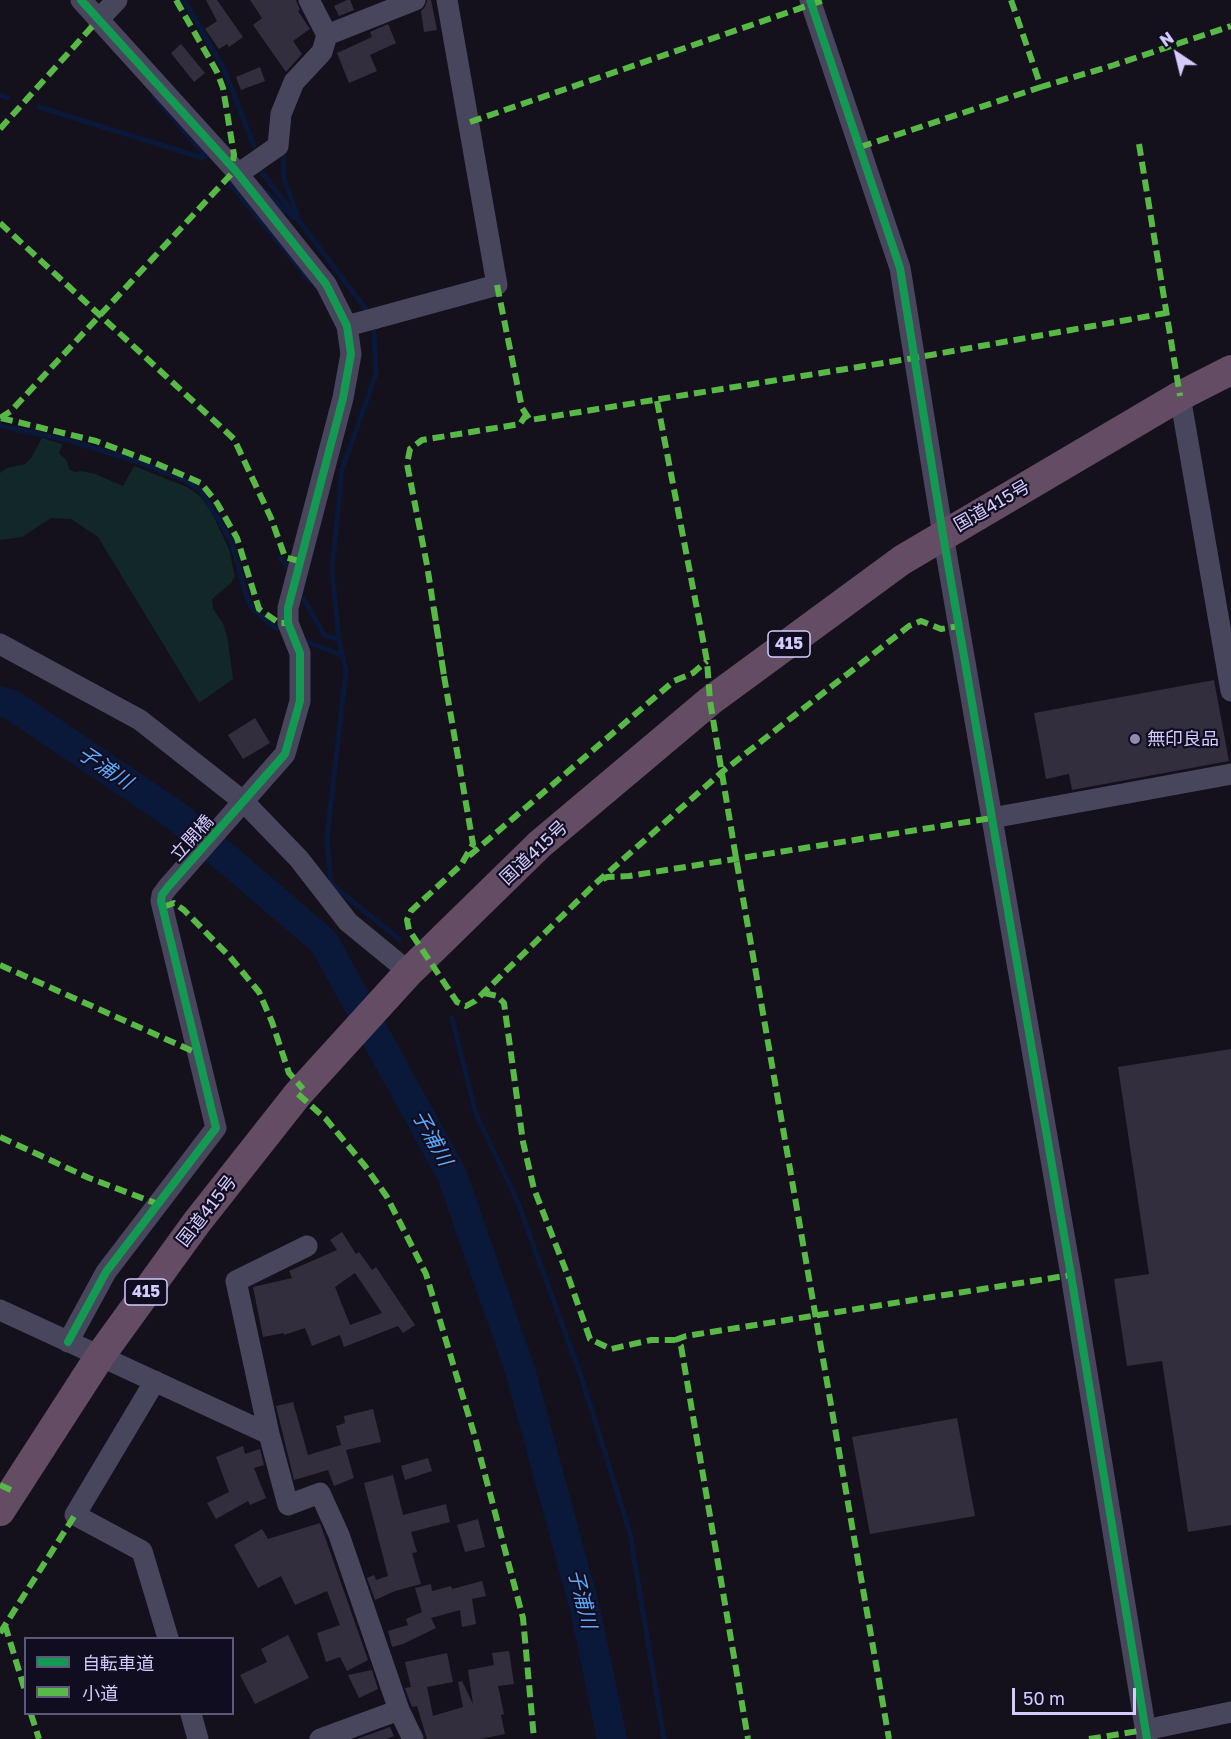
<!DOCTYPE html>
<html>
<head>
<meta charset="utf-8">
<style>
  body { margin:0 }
  #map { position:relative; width:1231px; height:1739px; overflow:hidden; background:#14111c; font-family:"Golos Text","Noto Sans JP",sans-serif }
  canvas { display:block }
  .legend { position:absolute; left:24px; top:1637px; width:210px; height:78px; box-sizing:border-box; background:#110d20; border:2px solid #5f5979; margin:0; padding:8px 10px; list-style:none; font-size:18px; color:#d4ccff }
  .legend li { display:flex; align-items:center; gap:12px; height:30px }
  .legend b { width:30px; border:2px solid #5f5979 }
  .north { position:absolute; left:1147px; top:24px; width:60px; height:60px; -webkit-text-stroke:4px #110d20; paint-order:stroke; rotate:325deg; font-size:16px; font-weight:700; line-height:24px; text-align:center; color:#d4ccff }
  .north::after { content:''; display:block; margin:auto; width:21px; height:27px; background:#d4ccff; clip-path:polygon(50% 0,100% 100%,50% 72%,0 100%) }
  .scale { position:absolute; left:1012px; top:1688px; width:124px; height:27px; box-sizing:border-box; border:3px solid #d4ccff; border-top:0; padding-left:8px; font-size:18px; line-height:21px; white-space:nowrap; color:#d4ccff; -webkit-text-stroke:4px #110d20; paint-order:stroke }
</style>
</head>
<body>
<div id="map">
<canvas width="1231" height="1739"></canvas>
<ul class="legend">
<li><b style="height:8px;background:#139951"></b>自転車道</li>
<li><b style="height:8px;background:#58b947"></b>小道</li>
</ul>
<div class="north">N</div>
<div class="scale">50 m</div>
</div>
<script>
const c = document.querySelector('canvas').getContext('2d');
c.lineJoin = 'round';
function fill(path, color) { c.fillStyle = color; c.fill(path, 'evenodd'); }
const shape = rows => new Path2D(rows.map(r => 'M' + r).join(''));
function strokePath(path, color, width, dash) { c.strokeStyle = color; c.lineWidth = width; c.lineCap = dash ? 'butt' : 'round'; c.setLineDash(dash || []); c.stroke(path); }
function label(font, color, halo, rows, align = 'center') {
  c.font = font + ' "Golos Text","Noto Sans JP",sans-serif'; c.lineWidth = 4.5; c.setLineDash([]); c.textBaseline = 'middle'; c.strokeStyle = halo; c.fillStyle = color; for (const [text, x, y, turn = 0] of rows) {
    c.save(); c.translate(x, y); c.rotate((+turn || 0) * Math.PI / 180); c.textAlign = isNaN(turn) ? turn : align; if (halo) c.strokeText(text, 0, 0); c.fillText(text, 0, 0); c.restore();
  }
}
fill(shape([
  [42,438,62,444,59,453,67,461,69,469,74,472,81,471,95,474,123,486,134,466,187,487,200,496,211,511,229,549,235,577,231,583,212,599,213,609,223,623,228,641,233,679,199,703,98,537,71,519,51,518,22,537,0,540,0,473,7,468,25,464,31,458]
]), '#112728');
strokePath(shape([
  [184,0,224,69,254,146],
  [0,95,8,98],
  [154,96,206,156],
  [39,107,203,158],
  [283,150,284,179,297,214],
  [261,171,365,308],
  [231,185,310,281],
  [260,186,284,210,295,218],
  [374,332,376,374,342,470,332,569,339,640,346,671,327,838,331,884,399,939],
  [1,426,67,440,139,462,184,480,200,490,231,540,247,598,252,608,277,629],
  [280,558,291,570],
  [304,599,324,635,339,640],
  [307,642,342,655],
  [452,1018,476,1114,517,1200,581,1376,630,1533,664,1739]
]), '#0a193a', 5);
strokePath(shape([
  [0,701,12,705,178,817,324,942,452,1175,520,1370,585,1609,612,1739]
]), '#0a193a', 30);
fill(shape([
  [206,0,217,0,243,37,229,47,227,44,219,49,205,29,217,21],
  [250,0,296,0,300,10,298,11,310,29,293,41,302,54,286,72,253,25,262,18],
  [347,0,350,0,354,10,339,16,334,6],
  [427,0,431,0,437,30,424,32,421,11,425,7],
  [388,24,396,43,370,55,377,71,349,83,337,53,372,37,370,32],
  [181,44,205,73,194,82,171,53],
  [260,67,265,81,241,90,236,77],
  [1214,680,1229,761,1072,790,1069,774,1046,779,1034,713],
  [255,718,270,743,243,759,228,735],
  [1231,1049,1231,1525,1188,1532,1162,1361,1127,1366,1114,1279,1149,1274,1118,1067],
  [342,1232,356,1254,359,1252,372,1270,376,1267,415,1325,403,1333,398,1326,344,1347,340,1335,312,1346,305,1328,284,1335,284,1333,263,1337,253,1287,292,1278,289,1271,337,1250,330,1240],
  [355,1273,382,1313,350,1325,335,1287],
  [293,1402,308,1455,341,1445,336,1426,345,1423,344,1416,373,1409,381,1442,346,1450,354,1478,334,1486,328,1470,294,1480,276,1406],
  [957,1418,975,1516,870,1534,852,1437],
  [243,1446,245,1454,260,1449,264,1465,254,1468,266,1498,250,1505,248,1501,216,1519,207,1503,229,1492,216,1457],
  [428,1458,432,1471,405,1480,401,1466],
  [393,1475,403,1515,446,1504,450,1522,411,1532,417,1552,412,1553,421,1584,395,1591,375,1600,367,1578,374,1575,376,1580,388,1576,364,1483],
  [478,1519,485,1547,465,1552,457,1525],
  [320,1523,368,1660,347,1671,340,1657,326,1662,317,1633,340,1625,327,1591,295,1605,281,1576,258,1588,234,1545,262,1529,268,1539],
  [482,1581,486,1596,472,1599,476,1624,462,1627,460,1610,431,1618,436,1628,403,1644,392,1647,388,1631,408,1625,406,1619,422,1612,415,1588,431,1584,432,1591,451,1586,452,1589],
  [288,1635,309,1678,255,1704,240,1675,267,1662,261,1649],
  [509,1651,514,1684,498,1686,504,1714,501,1715,505,1734,480,1739,427,1739,417,1706,412,1707,406,1691,405,1688,411,1687,405,1662,447,1653,453,1682,427,1687,433,1716,463,1707,458,1682,462,1681,473,1704,468,1670,494,1665,492,1653],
  [372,1670,378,1689,359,1698,348,1675],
  [390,1727,394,1736,387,1739,357,1739]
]), '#322e3e');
strokePath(shape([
  [810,0,900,268,943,535,1071,1275,1147,1739],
  [98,20,117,0],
  [327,35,415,0],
  [238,174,278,146,281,114,294,82,322,52,327,35,309,0],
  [347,326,497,285,447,0],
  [1180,396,1231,691],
  [0,644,140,720,244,802,299,859,348,922,409,972],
  [992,818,1231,774],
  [307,1246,236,1281,269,1434,288,1505,320,1493,339,1535,399,1710,413,1739],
  [0,1310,269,1434],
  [68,1342,106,1272,216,1128,161,901,162,895,168,887,285,754,300,701,300,653,288,623,288,608,343,398,351,354,347,326,326,284,235,170,81,0],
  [155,1381,75,1515,142,1551,168,1638],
  [191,1714,198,1739],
  [1145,1730,1231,1712],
  [320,1739,399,1710]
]), '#48465d', 21);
strokePath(shape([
  [0,1511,100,1356,197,1222,298,1094,409,972,540,844,710,701,902,560,1180,396,1231,370]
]), '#644c64', 30);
strokePath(shape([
  [176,0,217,72,223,88,234,155,232,167],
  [1011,0,1041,87,1114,65,1231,26],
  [470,122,824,0],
  [0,129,98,20],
  [1139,144,1180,396],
  [860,147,1041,87],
  [0,223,234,439,271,518,285,557,299,561],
  [497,285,522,408,530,420,914,358,1166,313],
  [657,401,707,661,710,701,736,858,889,1739],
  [0,418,11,411,235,170],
  [1,418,96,441,155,463,201,483,217,503,237,538,259,609,279,623,288,623],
  [434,609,444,676,427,565,407,464,410,449,422,440,520,424,526,415],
  [444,676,473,844,461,865,411,911,407,920,409,930,457,1002,466,1006,475,1001,595,884,722,772,909,626,921,621,941,629,959,626],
  [469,856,674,681,693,673,707,661],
  [603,879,607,877,629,876,992,818],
  [163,907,174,903,184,910,230,957,259,992,272,1022,289,1073,303,1089],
  [0,965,197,1053],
  [484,993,497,996,504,1003,523,1142,534,1189,568,1276,590,1339,611,1349,651,1340,675,1340,681,1346,748,1739],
  [298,1094,326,1119,365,1166,387,1197,426,1274,475,1437,523,1618,534,1739],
  [0,1137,89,1178,158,1204],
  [675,1340,686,1336,1071,1275],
  [0,1485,13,1491],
  [5,1625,26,1694],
  [0,1633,75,1515],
  [31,1714,39,1739],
  [1089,1739,1145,1730]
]), '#58b947', 6, [12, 6]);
strokePath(shape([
  [810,0,900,268,943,535,1071,1275,1147,1739],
  [68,1342,106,1272,216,1128,161,901,162,895,168,887,285,754,300,701,300,653,288,623,288,608,343,398,351,354,347,326,326,284,235,170,81,0]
]), '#139951', 8);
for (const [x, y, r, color] of [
  [1135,739,6,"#918bb0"]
]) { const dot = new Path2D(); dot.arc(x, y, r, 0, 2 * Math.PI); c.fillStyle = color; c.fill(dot); strokePath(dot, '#110d20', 2); }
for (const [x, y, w] of [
  [789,644,42],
  [146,1292,42]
]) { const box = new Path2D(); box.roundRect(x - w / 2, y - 13, w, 26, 4.5); c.fillStyle = '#110d20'; c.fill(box); strokePath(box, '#d4ccff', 1.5); }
label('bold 16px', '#d4ccff', null, [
  ["415",789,644],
  ["415",146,1292]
]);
label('18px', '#d4ccff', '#110d20', [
  ["国道415号",992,506,-30],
  ["立開橋",192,838,-48],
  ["国道415号",534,853,-43],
  ["国道415号",207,1211,-52]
]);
label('18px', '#d4ccff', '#110d20', [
  ["無印良品",1147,739]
], 'left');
label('italic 20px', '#5aabff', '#110d20', [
  ["子浦川",105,768,34],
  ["子浦川",432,1138,61],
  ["子浦川",582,1599,76]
]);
</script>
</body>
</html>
